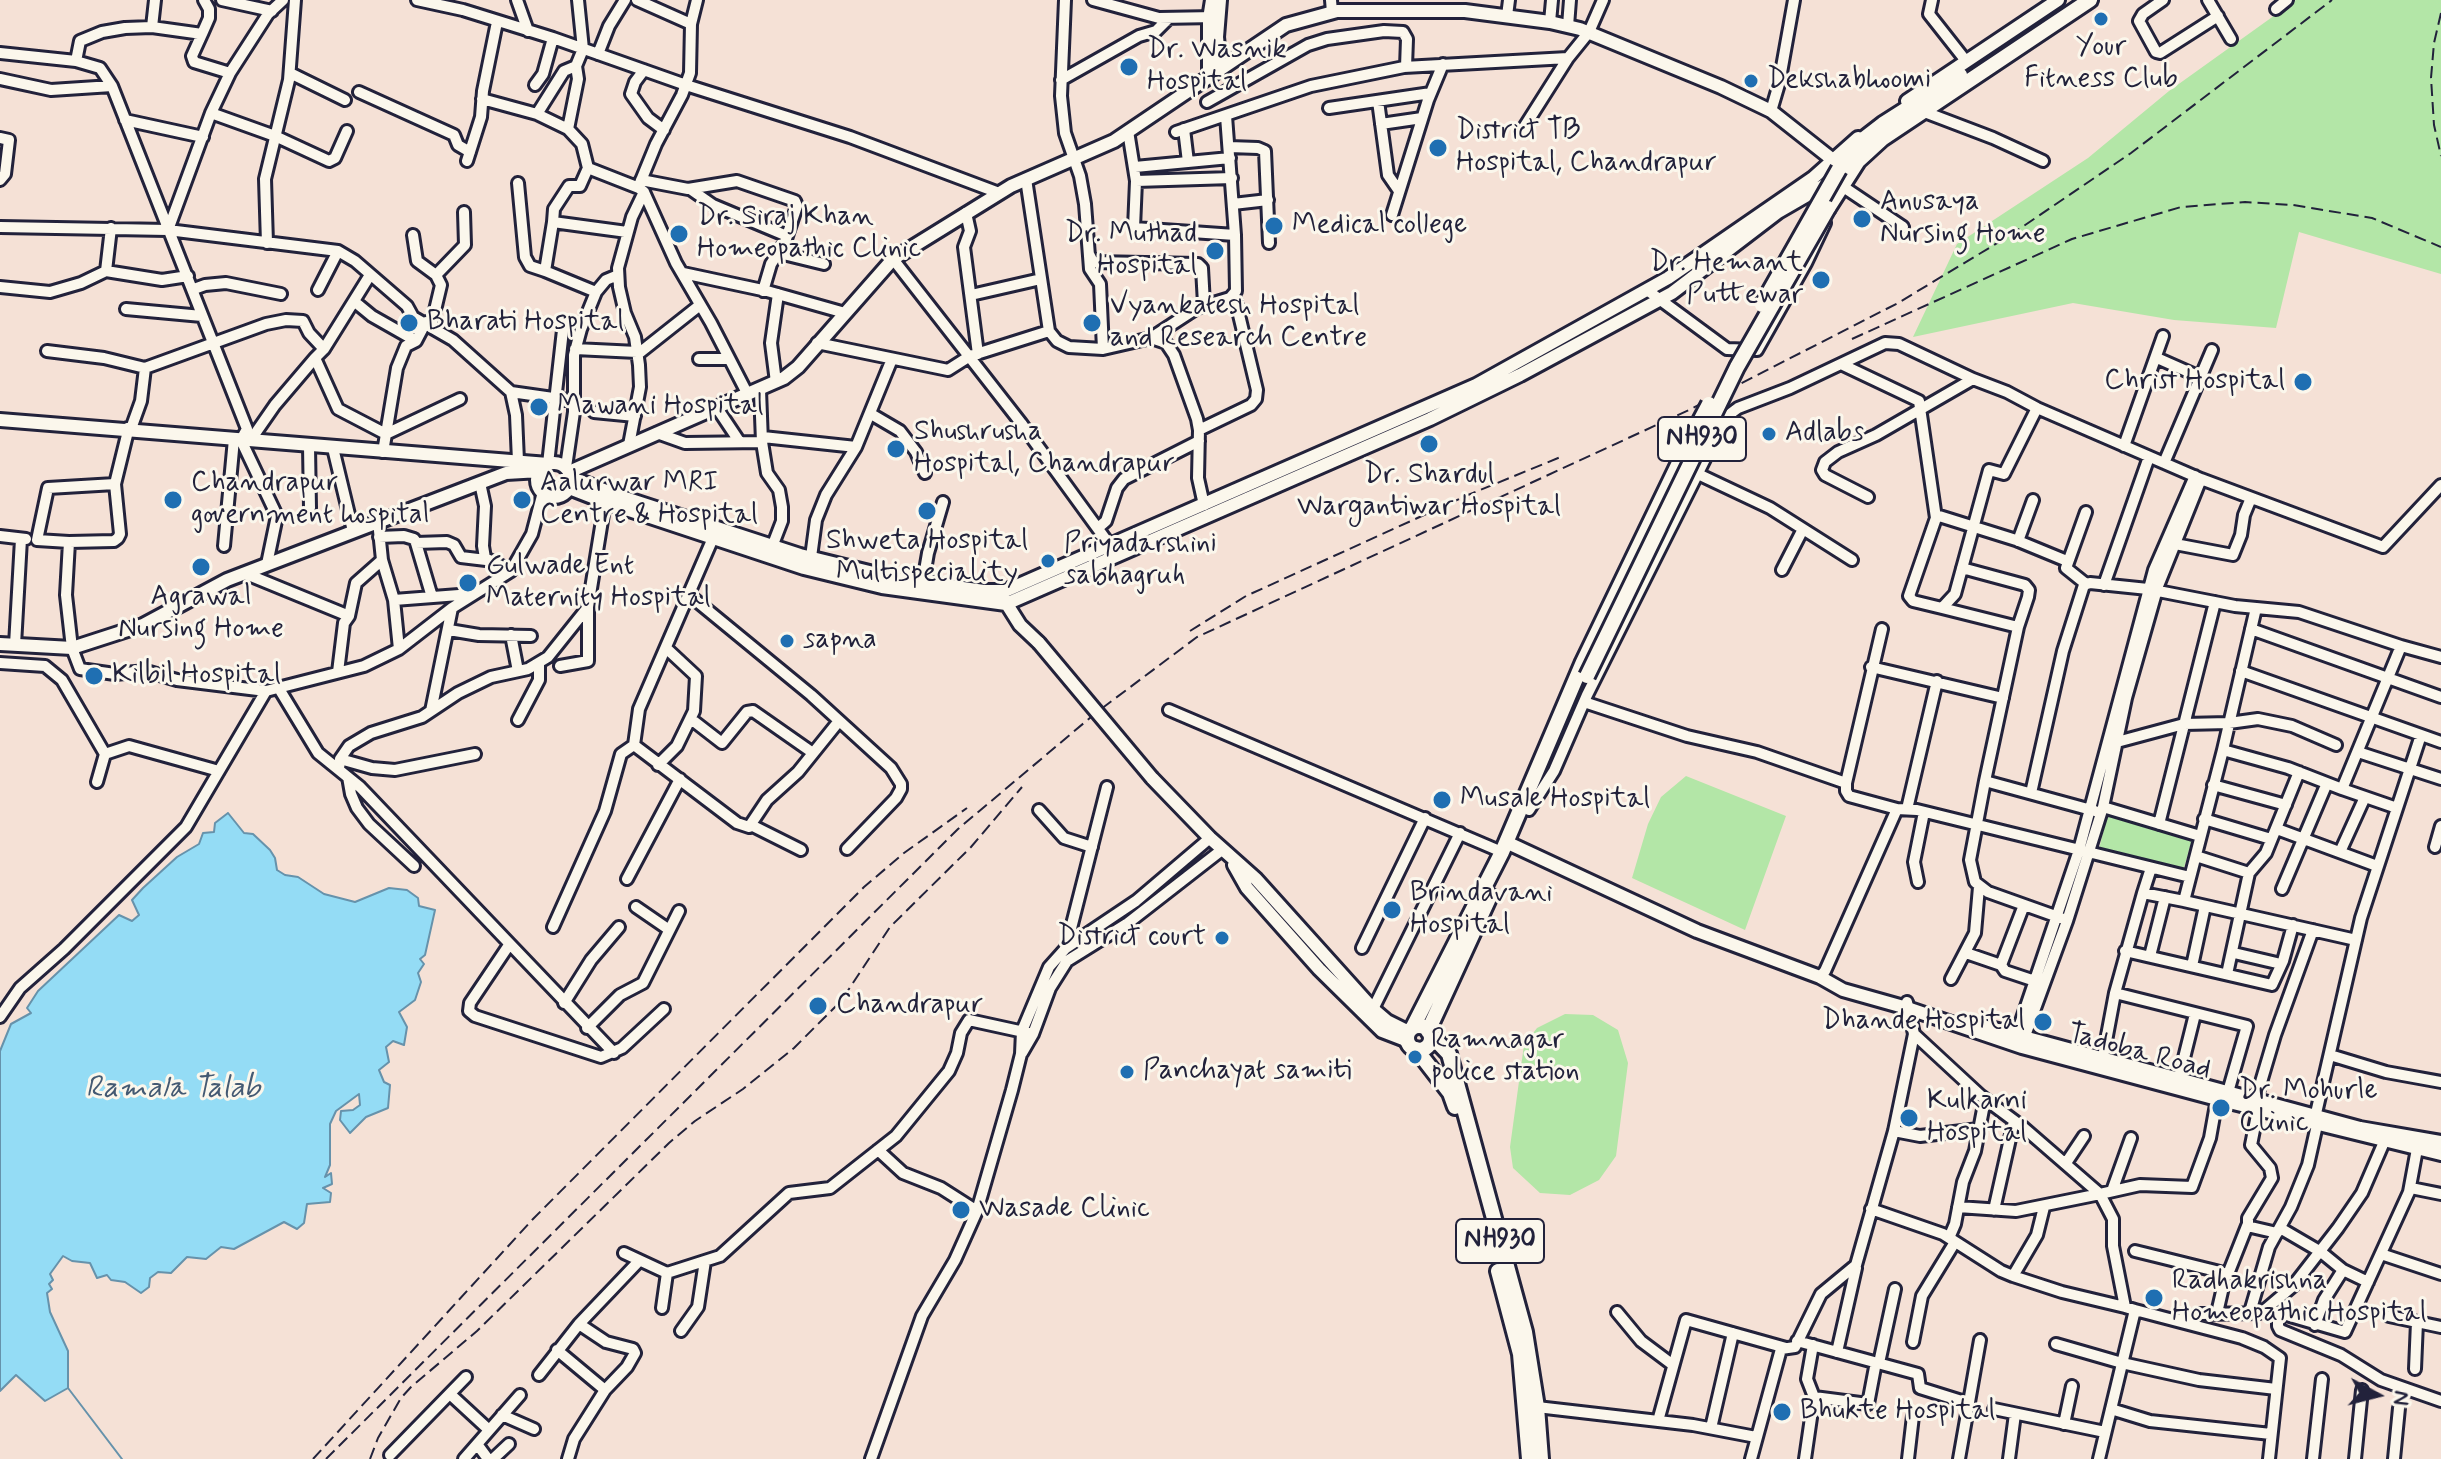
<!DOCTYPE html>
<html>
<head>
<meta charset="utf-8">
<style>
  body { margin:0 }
  #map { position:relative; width:2441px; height:1459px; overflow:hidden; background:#f5e1d6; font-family:Mynerve,sans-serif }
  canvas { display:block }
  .north { position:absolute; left:2337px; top:1355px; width:80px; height:80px; -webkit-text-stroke:6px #fbf7ec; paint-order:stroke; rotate:97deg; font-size:22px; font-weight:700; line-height:32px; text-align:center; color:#22223b }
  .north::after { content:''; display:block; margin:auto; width:28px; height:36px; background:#22223b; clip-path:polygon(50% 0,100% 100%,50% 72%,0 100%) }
</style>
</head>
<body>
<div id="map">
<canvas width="2441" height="1459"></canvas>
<div class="north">N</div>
</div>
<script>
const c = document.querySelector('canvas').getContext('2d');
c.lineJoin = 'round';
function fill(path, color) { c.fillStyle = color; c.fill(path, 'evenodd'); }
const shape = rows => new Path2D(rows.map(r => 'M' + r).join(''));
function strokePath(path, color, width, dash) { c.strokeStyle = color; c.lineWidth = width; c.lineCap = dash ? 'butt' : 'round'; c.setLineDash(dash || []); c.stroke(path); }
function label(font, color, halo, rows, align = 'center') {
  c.font = font + ' Mynerve,sans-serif'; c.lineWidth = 6; c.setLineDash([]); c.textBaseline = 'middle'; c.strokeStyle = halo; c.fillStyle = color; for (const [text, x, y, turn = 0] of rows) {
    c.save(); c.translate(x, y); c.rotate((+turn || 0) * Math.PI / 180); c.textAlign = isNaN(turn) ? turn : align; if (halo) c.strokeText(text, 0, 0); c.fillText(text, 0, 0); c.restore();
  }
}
fill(shape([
  [2296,0,2441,0,2441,274,2299,232,2276,328,2174,320,2073,303,1913,337,1957,244,2088,158,2169,91],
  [1686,776,1786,816,1745,930,1632,878,1648,824,1661,797],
  [2108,813,2193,836,2183,871,2099,849],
  [1565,1014,1593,1015,1618,1030,1628,1063,1616,1156,1599,1180,1570,1195,1540,1193,1513,1168,1510,1147,1524,1045,1537,1028]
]), '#b3e6a7');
const water = shape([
  [228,813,244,833,253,834,270,850,275,858,277,870,285,875,298,877,324,894,355,902,389,888,407,890,418,898,419,906,435,910,425,955,420,959,424,964,418,973,421,982,415,1000,399,1012,407,1027,404,1045,393,1041,386,1047,389,1062,379,1070,384,1082,390,1085,388,1108,366,1117,350,1133,340,1120,341,1111,353,1110,360,1105,359,1094,336,1111,330,1124,330,1165,325,1177,331,1173,332,1184,323,1188,331,1193,330,1202,307,1204,304,1223,297,1229,284,1222,234,1249,221,1247,206,1259,187,1257,171,1273,158,1272,150,1278,149,1287,141,1293,125,1282,111,1280,107,1275,97,1278,90,1263,72,1261,63,1256,50,1274,53,1280,49,1284,52,1289,47,1293,50,1312,68,1351,68,1388,45,1401,16,1375,0,1391,0,1051,11,1024,31,1013,27,1008,38,991,119,915,132,921,139,915,132,900,143,888,177,857,199,844,203,833,214,832,215,823,228,813]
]);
fill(water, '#94dcf5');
strokePath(water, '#6692ab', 2);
strokePath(shape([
  [68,1388,122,1459]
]), '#6692ab', 2);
const minor = shape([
  [222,0,272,11],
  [417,0,463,10,553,38,686,85,850,137,999,193],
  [517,0,528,31],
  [578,0,583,49,576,66,578,79,568,129,582,144,588,168],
  [637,0,691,24],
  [1065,0,1061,96,1065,133,1080,176,1085,204,1090,269,1100,284,1103,349],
  [1093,0,1159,18,1216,17],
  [1331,0,1332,12],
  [1932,0,1929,14,1966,61],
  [2163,0,2143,14,2139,21,2156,52,2160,53,2218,16],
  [2208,0,2231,39],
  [2276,9,2287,0],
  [1507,16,1509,0],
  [1550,22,1552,0],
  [1568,26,1570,0],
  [152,27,202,34,192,56,194,62,230,73],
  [202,34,209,18,209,9,204,0],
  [0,53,76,61,100,68,112,86,247,429,241,440,277,516,267,564],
  [598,54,609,26,625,0],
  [76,61,80,41,102,32,125,28,152,27,155,0],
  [644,70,635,82,631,94,648,118,664,130],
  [290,73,345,100],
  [0,79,51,90,112,86],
  [1061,80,1139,36,1156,31,1168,19],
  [535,85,543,74,553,38],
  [359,92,454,135,458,145,470,152],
  [482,99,537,114,568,129],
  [1378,101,1388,175,1399,191],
  [1207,102,1308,45,1327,39,1384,31,1403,32,1407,39,1406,67],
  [1329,108,1431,93],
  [1771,111,1779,84,1794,0],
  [1922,111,1993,138,2043,161],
  [211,113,275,136,329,161,335,158,347,131],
  [537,114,564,71,576,66],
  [125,120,203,137],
  [1381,124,1422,118],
  [1184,129,1188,162],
  [1523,129,1568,58,1589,32,1603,0],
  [1128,131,1136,181,1134,228,1235,235],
  [1176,132,1311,86,1404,67,1568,58],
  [0,138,9,140,5,174,0,180],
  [1229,147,1258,148,1265,151,1269,243],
  [467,161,481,117,483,91,497,22],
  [1135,167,1230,158],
  [1026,179,1049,331,1057,341,1069,347,1103,349,1151,338,1166,343,1174,355,1197,419,1199,430,1198,478,1204,505],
  [641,180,688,189,737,181,795,201,797,206,785,242,771,264,763,291],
  [1136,181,1232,178],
  [518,183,525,257,530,266,545,271],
  [1842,186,1903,227],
  [690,189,713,205,787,236],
  [644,192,676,263,711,323,748,395],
  [1233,204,1268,200],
  [966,213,970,231,964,247,978,354],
  [1392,215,1428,100,1443,64],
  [553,222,545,271,596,292],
  [0,227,168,230,338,251,355,261,407,306,413,317,453,340,511,392,516,415,518,461],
  [168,230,211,113,230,73,268,14,283,0],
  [627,232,553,222,554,209,569,186,580,186,588,168,639,188],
  [413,235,417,261,436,275,441,285,431,327],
  [267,243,265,179,289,80,295,0],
  [779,253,824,264],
  [1089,254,1093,262,1198,264,1202,268,1204,304],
  [893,259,1021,423,1109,544],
  [106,271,111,228],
  [683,273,767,291,845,313],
  [370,275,324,349,315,358,338,409,386,434,460,399],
  [436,275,465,245,464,212],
  [0,287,50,292,81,283,106,271,162,280,188,276],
  [194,289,205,285,226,283,281,294],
  [318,290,338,251],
  [1647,290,1727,349,1757,350,1806,263,1825,223],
  [971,295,1041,279],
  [355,302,372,316,416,341],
  [126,309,202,316],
  [1151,338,1197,308,1230,298,1236,291,1235,235,1226,116],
  [817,343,948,370,970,356,1049,331],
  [575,349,637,352],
  [47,351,104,358,145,368],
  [638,354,700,305],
  [2157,358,2200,377],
  [699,359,729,359],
  [1841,364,1919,401,1936,518,1909,596,1913,601,1942,608],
  [776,382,771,343,778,294],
  [760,390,762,442,767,473,779,490,782,507,782,521,772,547],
  [511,392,574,401],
  [717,408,739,441],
  [2037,408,2004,474,1989,470,1955,594,1942,608,2018,627,1985,781,2095,811],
  [594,412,635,416],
  [871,414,900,431,916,452,925,473],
  [123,430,132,426,141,401,145,368,266,324,286,320,303,321,309,333,324,349],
  [1199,430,1251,405,1256,399,1257,390,1234,294],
  [128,431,115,484,48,488,37,540,69,542,66,595,72,648,80,669,115,674,146,671,177,680,266,691],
  [657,433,685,443,762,442],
  [763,437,856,447],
  [250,441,275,405,315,358],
  [629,445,640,387,639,365,635,337,625,313,619,287,618,268,632,217,644,192,639,188,640,183,656,144,682,95,690,73,691,24,697,0],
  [309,446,310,508],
  [2124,446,2163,336],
  [333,448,353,531],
  [383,452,397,368,406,346,416,341,426,322],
  [2164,463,2212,350],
  [548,464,563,330],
  [566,467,574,412,574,355,581,329,596,292,606,280,618,275],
  [1698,474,1770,508,1852,560],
  [480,483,485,506,483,546,485,558,511,571],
  [1868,497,1825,475,1822,470,1825,462,1838,452,1876,435,1973,379],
  [1936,515,2016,540,2067,561],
  [378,521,382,560,394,600,472,594],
  [1098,528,1106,521,1117,488,1124,479,1199,441],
  [0,536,26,539],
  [379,537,404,536,414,539,416,543,447,542,454,545,461,557,486,560],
  [713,538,639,709,634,745,737,823,749,827,767,800,798,772,839,721],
  [2018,541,2033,500],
  [69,542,114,541,118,538,120,534,115,484],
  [416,543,432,597],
  [2175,544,2233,555,2241,535,2244,515,2251,498],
  [224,546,234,439],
  [811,557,816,520,826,495,856,447,892,359],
  [1962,568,2025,585,2029,590,2028,597,2018,627],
  [1782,570,1803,529],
  [244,573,349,616],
  [923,582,928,553,943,502],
  [2086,584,2066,568,2086,512],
  [2104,585,2149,457],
  [688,594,811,695,891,768,901,784,901,789,896,798,847,849],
  [394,600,399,649],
  [1882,629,1846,783,1846,791,1849,796,1897,809,1917,810,2190,877],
  [2251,629,2441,697],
  [449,630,479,635,531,636],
  [511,635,518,671],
  [15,645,21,539],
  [2401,646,2441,657],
  [0,663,45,666,62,680,105,754,97,782],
  [560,666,588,661,588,607],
  [1871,667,2003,698],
  [2241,671,2441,742],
  [338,672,344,623,349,616,356,583,382,560],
  [278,687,318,753,360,787,614,1053],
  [1584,702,1687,736,1757,752,1846,783],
  [1169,710,1502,852],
  [431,711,452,608],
  [691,719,722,743,747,712,753,711,813,753],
  [518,720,539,680,539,663],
  [2117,742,2184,724,2229,723,2258,719,2292,726,2336,745],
  [2358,752,2441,779],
  [105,754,129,746,219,771],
  [340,759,372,768,395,770,475,754],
  [658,765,677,746,694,711,696,676,666,648],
  [339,769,340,759,349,746,371,733,422,717,458,693,491,677,528,669,548,657,588,607,605,502],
  [348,777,351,794,357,808,369,824,414,866],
  [1985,781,1970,860,1975,882,1988,892,2061,918],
  [2213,785,2286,805],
  [2342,789,2397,808],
  [2031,793,2063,651,2084,585,2090,583,2148,589,2235,606,2299,612,2401,646,2342,789,2288,768,2223,750,2256,608],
  [2103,807,2200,836],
  [1907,809,1937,681],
  [1039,810,1064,838,1092,847],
  [1529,810,1554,771,1587,695,1726,417,1738,408,1790,388,1885,343,1899,344,1973,379,2007,392,2037,408,2201,479,2383,547,2441,485],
  [2204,819,2271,839],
  [2159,824,2215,602],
  [751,825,801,850],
  [2277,829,2377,866],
  [2435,847,2441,826],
  [2340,852,2365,797],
  [2196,856,2249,873],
  [627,879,680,779],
  [1918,882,1914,862,1924,812],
  [2282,889,2327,783],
  [2143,893,2151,868],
  [2184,901,2356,940],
  [2024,905,2001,965,2005,971,2041,983],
  [636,907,668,929],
  [553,927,605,811,621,754,634,745],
  [509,945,470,1003,469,1011,475,1016,601,1057,622,1048,664,1009],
  [1066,948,1107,787],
  [1362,948,1425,818],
  [2125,951,2272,985,2283,961,2293,925],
  [1966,953,2001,965],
  [2234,953,2281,964],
  [2150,956,2165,897],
  [2192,966,2205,906],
  [2227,974,2249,873,2266,853,2299,772],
  [1820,977,1825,971,1897,809],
  [1951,979,1975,933,1979,887],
  [2115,993,2247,1026,2228,1092],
  [564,1003,591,960,619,927],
  [1373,1009,1460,833],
  [0,1017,20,988,64,949,186,827,266,691,364,666,399,649,452,608,511,571,532,534,543,492],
  [587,1028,620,995,643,983,679,911],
  [1914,1034,1981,1096,2024,1128,2100,1194],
  [2014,1042,2079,850,2154,570,2195,476],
  [2022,1044,2067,921,2103,807,2126,698,2158,586,2201,479],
  [1022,1053,1033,1034,1050,988,1067,961,1128,923,1223,849],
  [2330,1055,2386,1072,2441,1082],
  [2103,1057,2115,993,2143,893,2184,901,2223,750],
  [2179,1078,2195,1014],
  [2256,1099,2275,1035,2313,930],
  [2314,1122,2361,918,2421,735],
  [1894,1131,1920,1136,1979,1129],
  [878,1150,903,1173,941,1188,977,1211],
  [2066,1163,2084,1136],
  [2411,1188,2441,1194],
  [2112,1191,2131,1138],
  [1958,1207,2016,1211,2100,1194],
  [1871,1209,1943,1234,2001,1271,2013,1276,2062,1292,2125,1307],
  [1994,1210,2014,1121],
  [2248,1225,2248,1218,2272,1178,2270,1168,2251,1145,2258,1110],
  [2280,1228,2321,1252,2343,1270,2368,1282],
  [1949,1238,1955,1224,1963,1182,1975,1151,1985,1099],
  [2135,1251,2228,1274,2247,1226,2277,1233],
  [624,1253,667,1273,720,1256,789,1193,830,1188,896,1136,949,1071,957,1053,961,1033,969,1020,1033,1034],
  [2381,1254,2441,1274],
  [2013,1276,2037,1235,2044,1207],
  [662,1308,667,1273],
  [2266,1309,2345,1332,2409,1192,2417,1149],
  [2135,1310,2242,1338,2264,1347,2280,1358,2269,1459],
  [1617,1312,1641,1341,1673,1365],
  [2250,1312,2269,1247,2291,1207,2308,1165,2317,1125],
  [2217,1313,2226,1274],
  [2278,1313,2278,1326,2280,1330,2341,1355,2381,1380,2441,1401],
  [2389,1316,2441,1327],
  [2177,1320,2200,1314,2259,1313,2266,1309,2293,1286,2338,1228,2362,1193,2384,1142],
  [2315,1325,2324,1300,2343,1270],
  [681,1331,698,1307,705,1261],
  [1797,1341,1918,1374,1920,1388,1968,1403],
  [1913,1342,1922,1296,1955,1242],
  [2056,1344,2122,1363,2199,1380,2276,1389],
  [557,1350,605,1390],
  [1837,1352,1856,1268],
  [1879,1363,1895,1289],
  [2415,1369,2417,1322],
  [539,1375,579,1324,639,1261],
  [450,1394,489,1430],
  [1814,1397,1868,1404,1876,1362],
  [1537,1407,1693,1425,1756,1437],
  [1994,1409,2105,1432],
  [2111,1409,2150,1421,2271,1434],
  [502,1415,534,1429],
  [1658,1421,1686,1320,1786,1348],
  [2064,1424,2072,1386],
  [1711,1428,1733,1333],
  [477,1444,488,1459],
  [390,1455,466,1377],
  [464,1459,520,1395],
  [493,1459,509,1444],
  [568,1459,574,1439,605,1390,627,1367,635,1353,633,1349,606,1342,579,1324],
  [871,1459,922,1316,955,1260,977,1211,1012,1090,1021,1054,1022,1031,1049,967,1066,948,1136,901,1210,838],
  [1751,1459,1781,1349,1795,1347,1821,1294,1856,1265,1894,1131,1914,1034,1907,1002],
  [1805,1459,1814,1397,1807,1379,1813,1345],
  [1908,1459,1913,1416],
  [1959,1459,1980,1340],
  [2009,1459,2015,1414],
  [2099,1459,2135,1310,2125,1307,2113,1246,2113,1219,2100,1194,2140,1185,2192,1187,2210,1138,2217,1099],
  [2313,1459,2322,1379],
  [2355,1459,2362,1390],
  [2394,1459,2399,1408]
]);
const major = shape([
  [1220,67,1217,37,1220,0],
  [1209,75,1209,19,1212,0],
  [1907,101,2058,0],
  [0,420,548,464],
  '537 480a17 17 0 1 1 34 0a17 17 0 1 1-34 0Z',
  [569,472,784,378,798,367,893,259,1011,186,1114,141,1286,25,1337,11,1465,11,1550,22,1580,29,1721,87,1771,111,1833,160],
  [571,478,625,498,800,555,898,579,984,591,1005,591,1476,385,1668,278,1813,178,1858,138],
  [569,488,605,502,804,568,882,587,1006,604,1430,419,1520,375,1672,293,1778,212,1835,179],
  [1003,598,1020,625,1039,643],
  [0,644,72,648,143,625,227,580,506,473,540,471],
  [1152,778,1210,838,1256,879,1373,1009,1387,1021,1409,1032],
  [1506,842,1697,931,1820,977,1843,990,1907,1008,2022,1047,2217,1099,2441,1154],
  [1234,865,1247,888,1319,969,1382,1031,1408,1041],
  [1983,1026,2360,1128,2441,1142]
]);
const highway = shape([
  [1839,169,1861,141,1883,124,1960,75],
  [1828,208,1858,161,1882,139,2090,0],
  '1407 1038a12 12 0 1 1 24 0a12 12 0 1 1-24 0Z',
  [1413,1027,1502,852,1583,662,1689,442],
  [1428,1031,1490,896],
  [1430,1034,1449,1054,1525,1332,1537,1407,1541,1459],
  [1416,1049,1450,1093,1455,1107],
  [1498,1271,1520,1354,1529,1459]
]);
strokePath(minor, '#22223b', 16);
strokePath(major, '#22223b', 18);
strokePath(highway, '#22223b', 20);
strokePath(minor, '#fbf7ec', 10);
strokePath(major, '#fbf7ec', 12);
strokePath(highway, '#fbf7ec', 14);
strokePath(shape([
  [2441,13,2434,43,2431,78,2434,125,2441,156],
  [1852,339,2072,239,2181,207,2245,202,2293,205,2372,218,2441,247],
  [1190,631,1246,596,1468,495,1563,456],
  [313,1459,533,1219,864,887,904,853,967,808],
  [326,1459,958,829,1097,712,1197,637,1689,410,1898,303,2009,236,2131,153,2332,0],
  [370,1459,378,1438,401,1398,411,1387,477,1331,669,1143,695,1121,743,1089,794,1048,841,1001,890,927,971,847,1022,787]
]), '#22223b', 2, [12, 6]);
const majorBridge = shape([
  [1039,643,1152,778]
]);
const highwayBridge = shape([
  [1762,305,1839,169],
  [1689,442,1709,404],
  [1587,676,1737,367,1828,208]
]);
strokePath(majorBridge, '#22223b', 18, []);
strokePath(highwayBridge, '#22223b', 20, []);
strokePath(majorBridge, '#fbf7ec', 12);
strokePath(highwayBridge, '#fbf7ec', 14);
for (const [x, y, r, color] of [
  [2101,19,8,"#1f6fb2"],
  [1129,67,10,"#1f6fb2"],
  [1751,81,8,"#1f6fb2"],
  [1438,148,10,"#1f6fb2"],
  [1862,219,10,"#1f6fb2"],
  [1274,226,10,"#1f6fb2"],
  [679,234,10,"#1f6fb2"],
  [1215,251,10,"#1f6fb2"],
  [1821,280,10,"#1f6fb2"],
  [409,323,10,"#1f6fb2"],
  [1092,323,10,"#1f6fb2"],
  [2303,382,10,"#1f6fb2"],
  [539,407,10,"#1f6fb2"],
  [1769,434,8,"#1f6fb2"],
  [1429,444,10,"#1f6fb2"],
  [896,449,10,"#1f6fb2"],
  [173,500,10,"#1f6fb2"],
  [522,500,10,"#1f6fb2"],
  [927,511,10,"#1f6fb2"],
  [1048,561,8,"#1f6fb2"],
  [201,567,10,"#1f6fb2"],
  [468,583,10,"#1f6fb2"],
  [787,641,8,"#1f6fb2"],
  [94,676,10,"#1f6fb2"],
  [1442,800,10,"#1f6fb2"],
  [1392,910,10,"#1f6fb2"],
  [1222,938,8,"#1f6fb2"],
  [818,1006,10,"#1f6fb2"],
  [2043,1022,10,"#1f6fb2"],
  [1415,1057,8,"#1f6fb2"],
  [1127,1072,8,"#1f6fb2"],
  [2221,1108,10,"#1f6fb2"],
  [1909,1118,10,"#1f6fb2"],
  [961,1210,10,"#1f6fb2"],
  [2154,1298,10,"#1f6fb2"],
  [1782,1412,10,"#1f6fb2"]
]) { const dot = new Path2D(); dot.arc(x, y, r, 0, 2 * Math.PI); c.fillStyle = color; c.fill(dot); strokePath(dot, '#fbf7ec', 3); }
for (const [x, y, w] of [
  [1702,439,88],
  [1500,1241,88]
]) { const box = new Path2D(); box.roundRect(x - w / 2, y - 22, w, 44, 6); c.fillStyle = '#fbf7ec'; c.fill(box); strokePath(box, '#22223b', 2); }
label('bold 26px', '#22223b', null, [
  ["NH930",1702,439],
  ["NH930",1500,1241]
]);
label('28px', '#22223b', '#fbf7ec', [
  ["Your",2101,48,"center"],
  ["Fitness Club",2101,80,"center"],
  ["Dr. Wasnik",1147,51],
  ["Hospital",1147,83],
  ["Dekshabhoomi",1767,81],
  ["District TB",1456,132],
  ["Hospital, Chandrapur",1456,164],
  ["Anusaya",1880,203],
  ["Nursing Home",1880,235],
  ["Dr. Siraj Khan",697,218],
  ["Homeopathic Clinic",697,250],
  ["Medical college",1292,226],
  ["Dr. Muthad",1197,235,"right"],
  ["Hospital",1197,267,"right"],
  ["Dr. Hemant",1803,264,"right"],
  ["Puttewar",1803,296,"right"],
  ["Vyankatesh Hospital",1110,307],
  ["and Research Centre",1110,339],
  ["Bharati Hospital",427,323],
  ["Christ Hospital",2285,382,"right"],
  ["Mawani Hospital",557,407],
  ["Shushrusha",914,433],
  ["Hospital, Chandrapur",914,465],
  ["Adlabs",1785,434],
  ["Dr. Shardul",1429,476,"center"],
  ["Wargantiwar Hospital",1429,508,"center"],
  ["Chandrapur",191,484],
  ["government hospital",191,516],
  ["Aalurwar MRI",540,484],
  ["Centre & Hospital",540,516],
  ["Shweta Hospital",927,542,"center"],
  ["Multispeciality",927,574,"center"],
  ["Priyadarshini",1064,545],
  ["sabhagruh",1064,577],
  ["Gulwade Ent",486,567],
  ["Maternity Hospital",486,599],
  ["Agrawal",201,598,"center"],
  ["Nursing Home",201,630,"center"],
  ["sapna",803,641],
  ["Kilbil Hospital",112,676],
  ["Musale Hospital",1460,800],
  ["Brindavani",1410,894],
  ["Hospital",1410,926],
  ["District court",1206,938,"right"],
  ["Chandrapur",836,1006],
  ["Dhande Hospital",2025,1022,"right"],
  ["Ramnagar",1431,1041],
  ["police station",1431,1073],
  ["Panchayat samiti",1143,1072],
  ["Dr. Mohurle",2239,1092],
  ["Clinic",2239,1124],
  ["Kulkarni",1927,1102],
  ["Hospital",1927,1134],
  ["Wasade Clinic",979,1210],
  ["Radhakrishna",2172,1282],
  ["Homeopathic Hospital",2172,1314],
  ["Bhukte Hospital",1800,1412]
], 'left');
label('28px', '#22223b', '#fbf7ec', [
  ["Tadoba Road",2139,1053,15]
]);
label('italic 30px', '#445a73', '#fbf7ec', [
  ["Ramala Talab",173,1090]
]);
</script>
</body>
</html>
